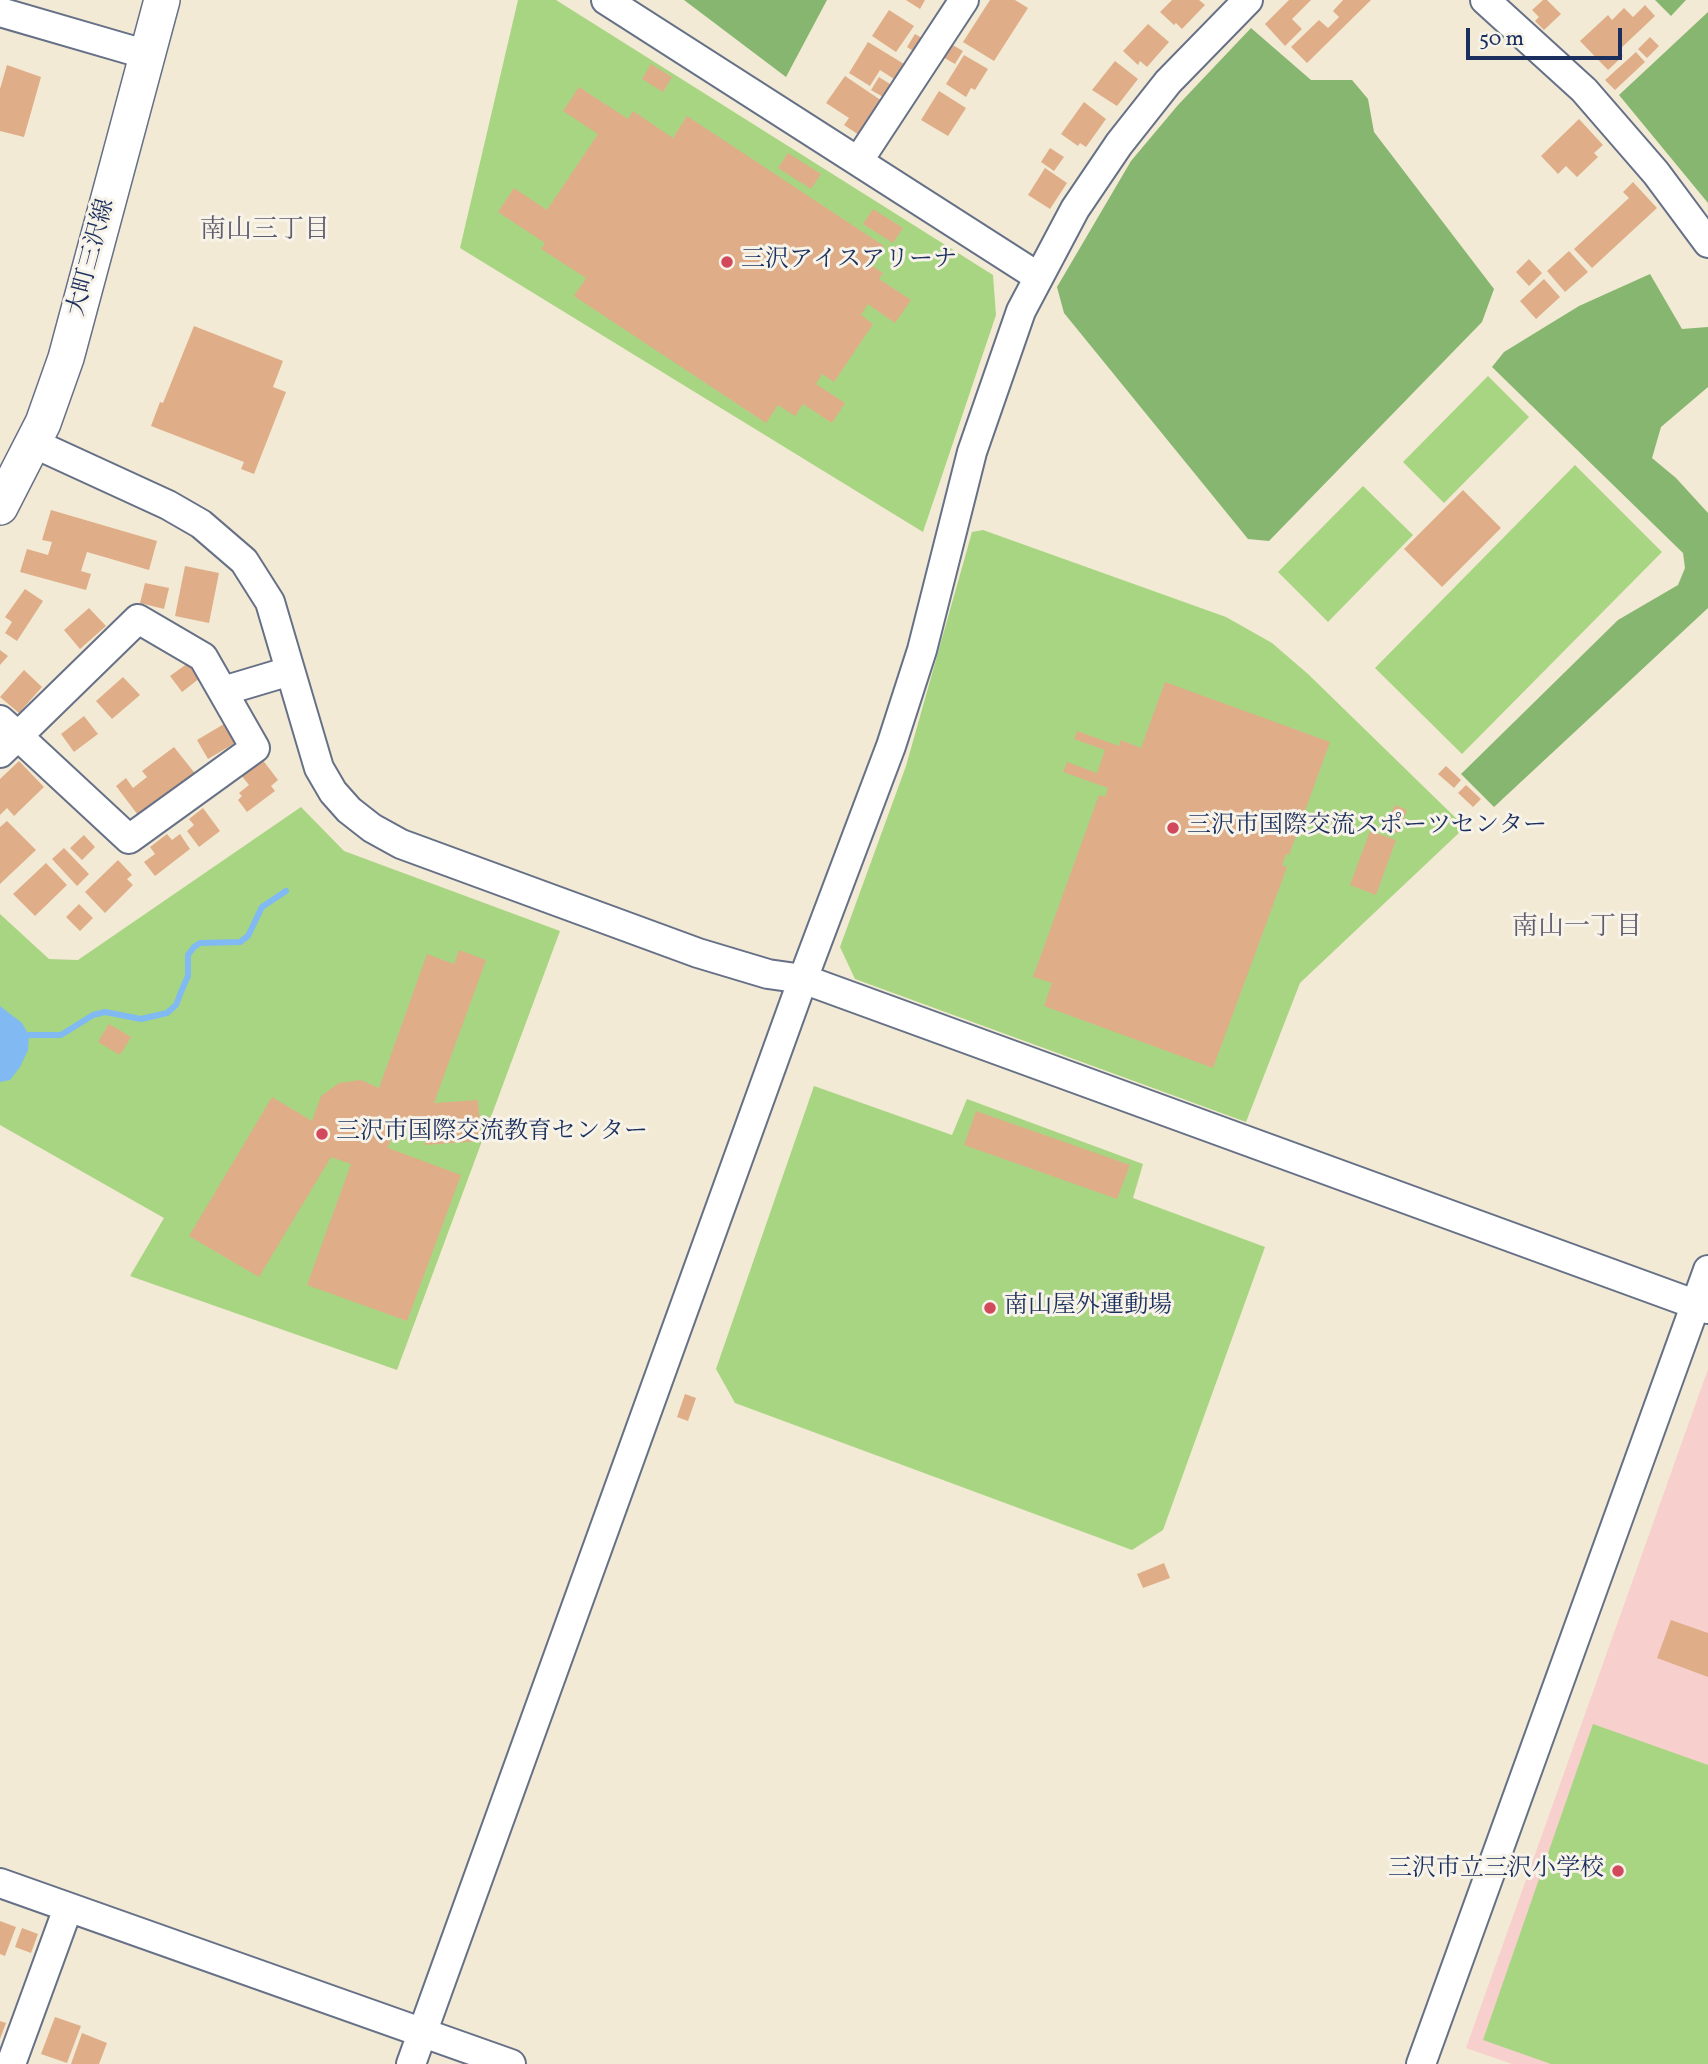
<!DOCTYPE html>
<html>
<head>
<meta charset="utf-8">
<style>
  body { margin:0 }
  #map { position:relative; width:1708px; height:2064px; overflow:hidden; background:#f2ead4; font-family:Vollkorn,serif }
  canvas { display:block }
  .scale { position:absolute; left:1466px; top:28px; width:156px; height:32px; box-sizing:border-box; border:4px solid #1b2f5e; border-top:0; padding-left:9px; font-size:21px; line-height:24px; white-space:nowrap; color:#1b2f5e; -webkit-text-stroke:5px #f7f3e8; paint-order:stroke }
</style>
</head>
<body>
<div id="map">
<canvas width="1708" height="2064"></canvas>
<div class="scale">50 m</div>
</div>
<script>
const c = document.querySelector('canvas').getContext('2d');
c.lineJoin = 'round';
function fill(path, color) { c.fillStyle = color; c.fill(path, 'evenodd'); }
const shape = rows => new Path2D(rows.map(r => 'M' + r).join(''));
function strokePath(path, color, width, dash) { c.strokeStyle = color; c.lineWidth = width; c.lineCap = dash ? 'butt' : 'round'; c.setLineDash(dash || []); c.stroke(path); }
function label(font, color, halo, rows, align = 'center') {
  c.font = font + ' Vollkorn,"Noto Serif JP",serif'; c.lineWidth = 6; c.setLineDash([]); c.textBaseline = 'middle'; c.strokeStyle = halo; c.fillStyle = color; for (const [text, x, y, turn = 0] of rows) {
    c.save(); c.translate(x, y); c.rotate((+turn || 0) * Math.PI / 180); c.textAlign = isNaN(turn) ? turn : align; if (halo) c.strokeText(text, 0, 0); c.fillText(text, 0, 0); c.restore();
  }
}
fill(shape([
  [1708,1369,1708,2064,1512,2064,1466,2048]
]), '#f7d0ce');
fill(shape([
  [518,0,556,0,993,275,996,315,923,532,460,248],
  [1488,376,1529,417,1444,503,1403,462],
  [1575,465,1662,552,1462,754,1375,668],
  [1363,486,1413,535,1328,622,1278,572],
  [983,530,1226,617,1272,643,1308,674,1463,825,1461,831,1300,983,1246,1122,855,979,840,947,906,766,972,532],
  [301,807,344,851,560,931,397,1370,130,1276,164,1218,0,1125,0,914,49,959,78,960],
  [814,1086,952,1135,967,1099,1143,1164,1133,1198,1265,1247,1163,1530,1132,1550,735,1403,716,1369],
  [1593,1724,1708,1765,1708,2064,1551,2064,1483,2040]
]), '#a8d582');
fill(shape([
  [684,0,827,0,786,77],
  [1655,0,1686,0,1671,16],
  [1708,12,1708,203,1619,95],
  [1251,28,1311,80,1352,80,1368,99,1374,132,1494,289,1482,322,1269,541,1248,539,1064,313,1057,287,1131,161,1178,105],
  [1650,274,1682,329,1708,327,1708,387,1661,427,1652,458,1676,478,1708,513,1708,608,1494,807,1461,774,1618,620,1678,585,1685,568,1683,553,1492,367,1504,352,1579,306]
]), '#86b670');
fill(shape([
  [0,1006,22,1023,29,1035,28,1050,20,1067,10,1080,0,1082]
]), '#81baf2');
strokePath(shape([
  [29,1035,61,1035,93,1015,105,1012,141,1019,167,1013,176,1005,181,992,188,976,188,955,194,947,200,943,240,942,248,936,262,907,286,891]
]), '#81baf2', 6);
fill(shape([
  [906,0,925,0,920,9],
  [990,0,1015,0,1028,8,994,61,963,42],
  [1172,0,1199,0,1205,5,1182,29,1176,23,1174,25,1160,12],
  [1289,0,1311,0,1292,19,1302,29,1285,46,1265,24],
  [1343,0,1371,0,1307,63,1291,47,1319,20,1328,28,1339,17,1333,11],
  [1543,0,1547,0,1561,14,1544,30,1535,21,1539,17,1532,10],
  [1645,5,1655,16,1618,51,1623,56,1608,70,1580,41,1608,15,1612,20,1624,8,1633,17],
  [889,10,914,26,896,52,872,36],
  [1148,24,1169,42,1147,67,1140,61,1138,65,1123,51],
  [915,34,927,41,918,54,907,47],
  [1650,37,1659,46,1647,58,1638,49],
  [868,42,904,64,894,79,880,70,870,86,849,73],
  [951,44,963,51,955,64,943,57],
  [1636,52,1645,62,1615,90,1605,80],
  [964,55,988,69,975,90,971,88,966,97,946,84],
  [1115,61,1138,79,1117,106,1092,90],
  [651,64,672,77,663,92,642,79],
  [7,65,41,77,24,137,0,131,0,89],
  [845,76,885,103,862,137,844,125,849,118,826,103],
  [879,77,893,86,885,98,871,90],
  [579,87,628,119,633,111,673,138,687,116,884,246,871,265,883,273,879,279,911,300,895,323,868,304,861,315,873,324,834,382,822,374,816,384,845,403,832,423,803,404,795,416,778,405,766,423,574,296,586,278,541,249,545,243,498,212,514,188,547,210,598,134,563,111],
  [939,91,966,108,948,136,921,120],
  [1084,102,1106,119,1086,147,1080,143,1078,146,1061,134],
  [1579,119,1603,145,1594,153,1598,157,1577,177,1566,166,1558,174,1541,156],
  [1050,148,1064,157,1054,171,1041,162],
  [788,153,821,174,811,189,778,168],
  [1045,168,1067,183,1050,209,1028,195],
  [1633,182,1657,208,1592,268,1574,249,1629,198,1623,192],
  [873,209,903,228,893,243,863,224],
  [1569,251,1588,272,1565,292,1547,271],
  [1529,259,1542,273,1529,286,1516,272],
  [1544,279,1560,297,1536,319,1520,301],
  [194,326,283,361,273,387,286,392,254,474,241,469,244,462,151,426,160,402,163,403],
  [1463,490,1501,528,1442,587,1404,549],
  [51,510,157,541,149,570,87,552,81,571,91,574,86,590,20,572,27,549,48,555,52,542,42,540],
  [185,566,219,573,209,623,175,616],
  [145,583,169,588,164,609,140,603],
  [25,589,43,601,17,641,5,633,12,622,5,617],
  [89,608,106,626,80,649,64,630],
  [0,650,8,656,0,665],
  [188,663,200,678,182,692,170,676],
  [24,670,42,687,19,713,0,697],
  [123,677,140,695,112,719,96,701],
  [1165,682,1330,742,1289,855,1286,854,1282,865,1287,867,1213,1068,1044,1006,1052,983,1033,977,1099,795,1105,797,1108,788,1063,772,1067,762,1097,773,1105,750,1074,739,1077,731,1119,746,1121,740,1141,748],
  [84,716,98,734,74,752,61,734],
  [224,724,235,743,208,759,197,740],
  [174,747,197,776,141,819,116,786,126,778,133,788,147,777,142,771],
  [262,759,278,780,271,786,275,791,247,812,238,800,242,796,239,793,249,785,241,775],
  [19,761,44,787,14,816,7,808,0,815,0,779],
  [1446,766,1461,780,1454,788,1438,774],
  [1466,785,1481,799,1473,807,1458,793],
  [1395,805,1407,810,1398,833,1385,828],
  [203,808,220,831,199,847,187,831,194,825,189,819],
  [7,821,36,850,0,884,0,827],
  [1370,831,1396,840,1376,895,1350,885],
  [167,834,172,840,180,834,190,849,155,876,144,862,155,854,150,847],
  [84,835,95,847,82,860,70,848],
  [64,848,89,874,77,886,52,859],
  [118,860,132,875,127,879,133,885,105,913,85,892],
  [46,863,67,885,35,916,13,894],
  [79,904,93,918,80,931,66,917],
  [459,950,486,960,434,1103,478,1100,481,1141,425,1145,424,1121,396,1123,388,1148,461,1175,407,1321,307,1285,351,1164,331,1157,259,1277,189,1236,272,1097,312,1121,321,1096,339,1083,361,1080,379,1088,427,954,454,964],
  [109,1024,131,1037,120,1055,98,1042],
  [976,1111,1130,1165,1117,1199,964,1145],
  [685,1394,696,1398,688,1421,677,1417],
  [1164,1563,1170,1578,1143,1588,1137,1574],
  [1671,1620,1708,1633,1708,1677,1657,1658],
  [0,1921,16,1927,5,1956,0,1954],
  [22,1928,38,1934,31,1953,15,1947],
  [55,2017,81,2026,67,2063,41,2054],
  [0,2021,6,2023,0,2039],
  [82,2033,107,2043,99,2064,71,2064]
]), '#dfae89');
const minor = shape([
  [606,0,1037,276],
  [1485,0,1584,90,1656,173,1708,243],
  [0,12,148,55],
  [859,160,964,0],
  [33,443,168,505,201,524,244,561,270,602,319,768,333,792,349,810,372,828,401,844,698,953,768,974,803,979,1708,1309],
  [223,691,290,671],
  [0,720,18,736,129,839,255,748,203,657,138,619,18,736,0,753],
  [0,1883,511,2064],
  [11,2064,68,1908],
  [411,2064,803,979,891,746,922,650,972,452,1021,311,1075,209,1119,144,1168,82,1248,0],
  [1421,2064,1708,1270]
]);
const major = shape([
  [0,507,43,423,66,358,162,0]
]);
strokePath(minor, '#667087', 32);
strokePath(major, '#667087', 38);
strokePath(minor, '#fff', 28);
strokePath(major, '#fff', 35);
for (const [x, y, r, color] of [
  [727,262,7,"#d1495b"],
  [1173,828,7,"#d1495b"],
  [322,1134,7,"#d1495b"],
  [990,1308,7,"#d1495b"],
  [1618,1871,7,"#d1495b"]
]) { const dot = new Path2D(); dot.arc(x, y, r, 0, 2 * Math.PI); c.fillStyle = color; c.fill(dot); strokePath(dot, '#f7f3e8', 2.5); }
label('24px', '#1b2f5e', '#f7f3e8', [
  ["大町三沢線",93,258,-75]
]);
label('24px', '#1b2f5e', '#f7f3e8', [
  ["三沢アイスアリーナ",741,262],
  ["三沢市国際交流スポーツセンター",1187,828],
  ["三沢市国際交流教育センター",336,1134],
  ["南山屋外運動場",1004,1308],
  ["三沢市立三沢小学校",1604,1871,"right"]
], 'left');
label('26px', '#605b6d', '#f7f3e8', [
  ["南山三丁目",265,232],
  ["南山一丁目",1577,929]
]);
</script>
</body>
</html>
